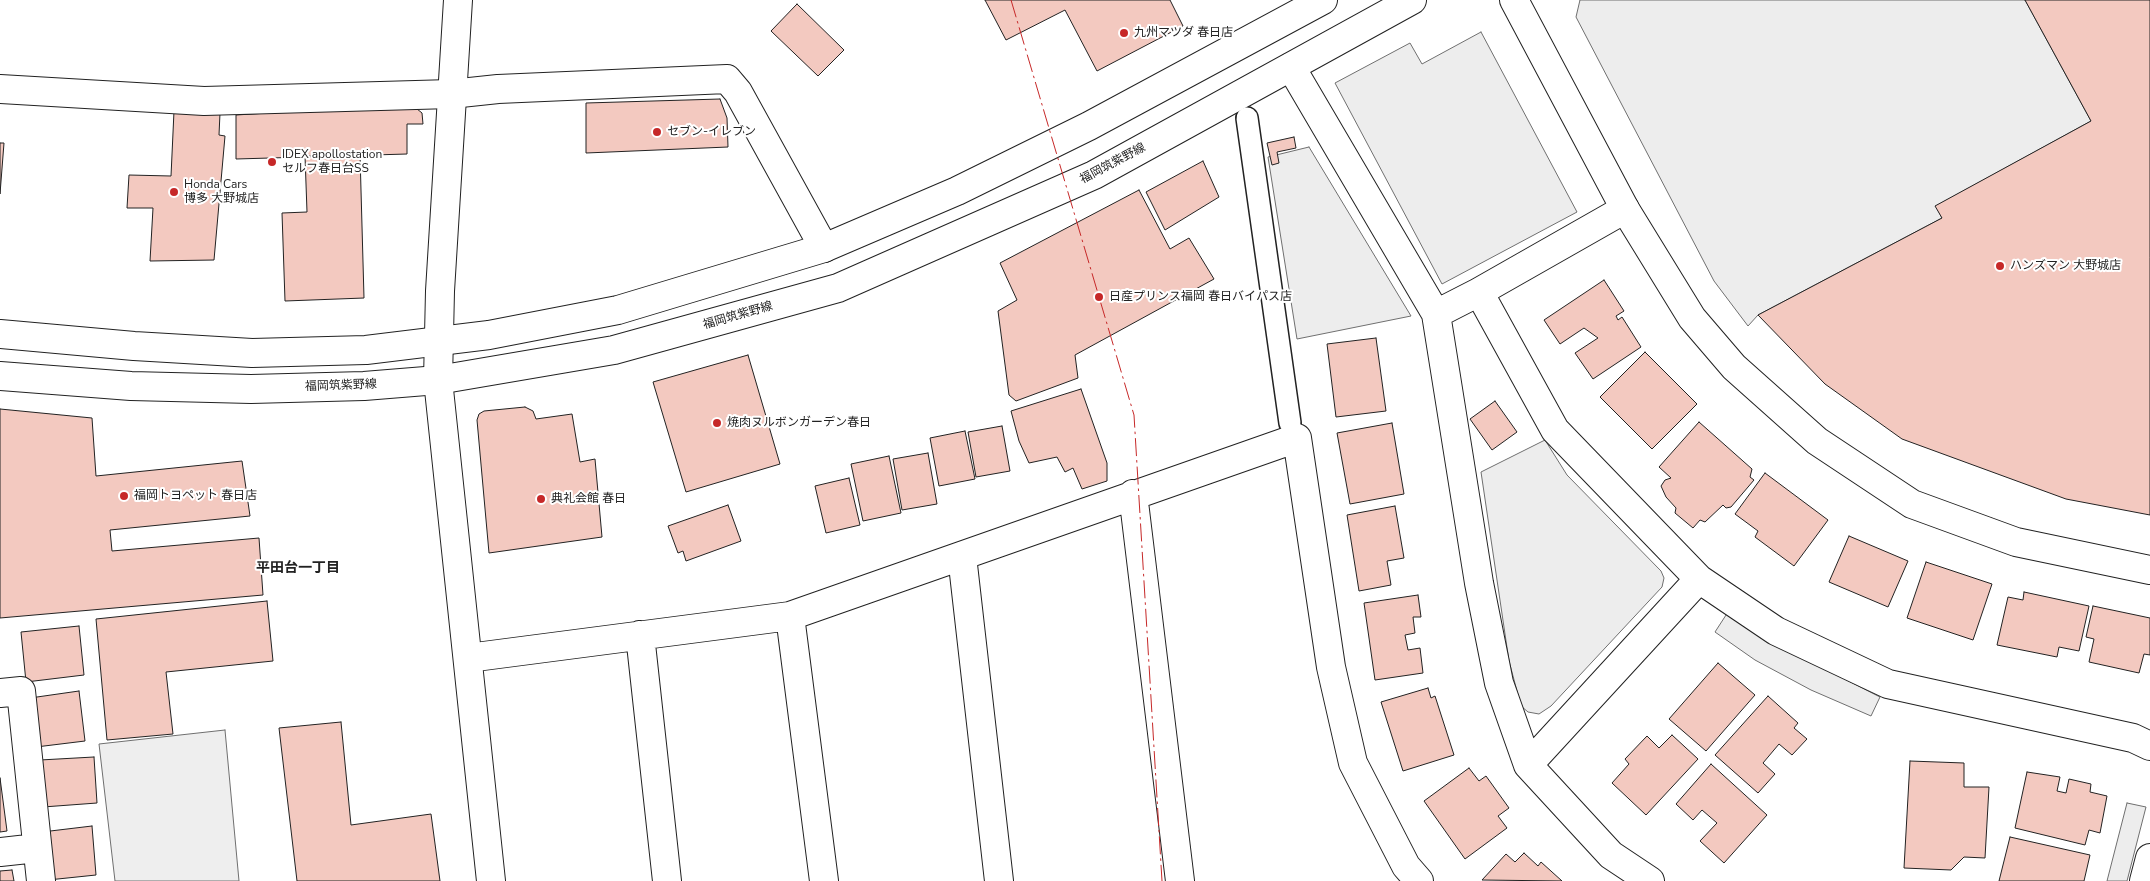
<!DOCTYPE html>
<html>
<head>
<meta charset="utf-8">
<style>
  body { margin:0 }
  canvas { display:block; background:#fff }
</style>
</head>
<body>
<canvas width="2150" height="881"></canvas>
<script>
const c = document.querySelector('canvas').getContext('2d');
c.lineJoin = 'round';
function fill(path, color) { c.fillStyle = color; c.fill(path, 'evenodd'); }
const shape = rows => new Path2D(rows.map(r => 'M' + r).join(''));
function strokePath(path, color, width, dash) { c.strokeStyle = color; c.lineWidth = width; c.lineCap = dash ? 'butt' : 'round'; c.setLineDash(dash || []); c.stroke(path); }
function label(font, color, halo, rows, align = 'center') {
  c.font = font + ' "Nunito Sans","Noto Sans JP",sans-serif'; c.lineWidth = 4; c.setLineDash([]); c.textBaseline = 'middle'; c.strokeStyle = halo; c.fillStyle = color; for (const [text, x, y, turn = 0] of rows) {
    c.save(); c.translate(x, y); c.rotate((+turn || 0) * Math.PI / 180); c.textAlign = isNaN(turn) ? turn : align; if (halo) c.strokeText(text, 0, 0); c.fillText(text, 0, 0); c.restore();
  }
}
const green = shape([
  [225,730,239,881,115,881,99,744,225,730]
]);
fill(green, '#eee');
strokePath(green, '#6f6f6f', 1);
const parking = shape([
  [1580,0,2025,0,2091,121,1936,206,1942,218,1758,315,1748,326,1714,281,1576,17,1580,0],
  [1481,32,1577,212,1442,284,1335,83,1410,43,1422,64,1481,32],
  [1309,147,1411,316,1297,339,1268,157,1309,147],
  [1545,440,1567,475,1661,571,1664,578,1662,587,1551,706,1539,714,1528,712,1521,706,1509,661,1481,472,1545,440],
  [1728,612,1768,640,1880,697,1871,716,1811,690,1755,660,1715,632,1728,612],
  [2127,803,2146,807,2127,881,2107,881,2127,803]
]);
fill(parking, '#ededed');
strokePath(parking, '#6f6f6f', 1);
const building = shape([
  [985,0,1170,0,1183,26,1097,71,1065,10,1006,40,985,0],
  [2025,0,2150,0,2150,515,2066,499,1902,439,1825,384,1758,315,1942,218,1935,206,2091,121,2025,0],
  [797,4,844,50,818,76,771,31,797,4],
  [720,99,727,118,728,147,586,153,586,103,720,99],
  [411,104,422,113,423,124,407,124,407,154,236,159,236,115,411,104],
  [174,111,220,113,219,135,225,136,214,260,150,261,153,208,127,208,129,175,171,176,174,111],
  [1294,137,1296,148,1277,152,1279,163,1272,165,1267,143,1294,137],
  [0,143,4,143,0,194,0,143],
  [360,154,364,298,285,301,282,213,307,212,305,156,360,154],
  [1203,161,1219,197,1165,230,1146,192,1203,161],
  [1139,190,1170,249,1189,238,1214,279,1075,355,1078,378,1016,401,1009,395,998,311,1017,300,1000,263,1139,190],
  [1604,280,1624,311,1616,316,1618,320,1622,317,1641,347,1593,379,1575,353,1598,338,1584,328,1560,344,1544,320,1604,280],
  [1376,338,1386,411,1336,417,1327,344,1376,338],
  [1645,352,1697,404,1652,449,1600,397,1645,352],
  [748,355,780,464,686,492,653,382,748,355],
  [1081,389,1107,463,1107,481,1082,489,1073,468,1065,472,1057,457,1029,463,1019,441,1011,411,1081,389],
  [1495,401,1517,432,1492,450,1470,419,1495,401],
  [525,407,533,411,536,419,572,414,580,462,595,459,602,537,489,553,477,420,479,414,484,411,525,407],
  [0,409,92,418,96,476,242,461,250,516,110,530,112,551,259,538,263,595,0,618,0,409],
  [1699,422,1752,469,1750,477,1754,480,1731,507,1726,508,1723,505,1705,522,1700,520,1693,528,1675,513,1676,508,1666,497,1661,486,1665,480,1671,478,1659,467,1699,422],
  [1392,423,1404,494,1350,504,1337,433,1392,423],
  [1002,426,1010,471,976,477,968,432,1002,426],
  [965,431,975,479,939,486,930,438,965,431],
  [928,453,937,504,902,510,893,459,928,453],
  [889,456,901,513,863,521,851,464,889,456],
  [1765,473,1828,520,1794,566,1755,537,1758,531,1735,514,1765,473],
  [849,478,860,525,826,533,815,486,849,478],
  [728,505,741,541,686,561,683,551,678,553,668,526,728,505],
  [1395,506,1404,558,1387,561,1391,585,1359,591,1347,515,1395,506],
  [1849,536,1908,561,1888,607,1829,582,1849,536],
  [1926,562,1992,584,1973,640,1907,618,1926,562],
  [2024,592,2089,606,2079,651,2059,647,2057,657,1997,645,2008,597,2023,600,2024,592],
  [1418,595,1421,617,1413,617,1415,633,1405,635,1408,650,1420,648,1423,673,1375,680,1364,603,1418,595],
  [267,601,273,661,166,672,173,734,107,740,96,619,267,601],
  [2093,606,2150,618,2150,655,2144,654,2139,673,2089,662,2094,639,2086,637,2093,606],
  [79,626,84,675,26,682,21,632,79,626],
  [1718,663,1755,695,1706,751,1669,719,1718,663],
  [1428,688,1431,698,1435,696,1454,755,1403,771,1381,702,1428,688],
  [79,691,85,741,36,747,30,698,79,691],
  [1768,696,1798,723,1794,728,1807,739,1792,755,1779,744,1763,763,1775,774,1758,793,1715,755,1768,696],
  [341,722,351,825,431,814,440,881,297,881,279,728,341,722],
  [1672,735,1698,759,1646,815,1612,783,1629,764,1625,759,1647,736,1659,748,1672,735],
  [94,757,97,803,43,807,40,760,94,757],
  [1910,761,1964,763,1964,787,1989,787,1985,858,1964,857,1951,870,1904,868,1910,761],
  [1711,764,1767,815,1724,863,1700,841,1717,823,1702,810,1693,820,1676,804,1711,764],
  [1469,768,1479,781,1486,776,1509,808,1498,816,1507,828,1465,859,1424,801,1469,768],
  [2027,772,2060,777,2057,791,2066,793,2069,779,2091,784,2090,792,2107,796,2100,833,2089,830,2085,845,2015,828,2027,772],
  [0,778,7,831,0,832,0,778],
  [92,826,96,875,48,880,42,832,92,826],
  [2010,837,2090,855,2084,881,1999,881,2010,837],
  [1524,853,1538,866,1541,862,1562,881,1482,880,1506,854,1515,862,1524,853],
  [12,870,14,881,0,881,0,871,12,870]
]);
fill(building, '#f3c9c0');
strokePath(building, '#222', 1);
const pedestrian = shape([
  [1247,118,1290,423]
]);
const minor = shape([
  [1291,67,1436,314,1479,583,1499,683,1528,765,1611,855,1650,881],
  [0,89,204,101,451,94,498,89,727,79,738,92,824,248],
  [1625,209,1479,292,1555,430,1699,579,1776,631,1888,684,2133,738,2150,746],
  [1436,314,1479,292],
  [1133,494,1180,881],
  [962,556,999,881],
  [790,616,824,881],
  [640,635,667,881],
  [468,658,790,616,1297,438,1331,667,1353,763,1406,866,1419,881],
  [0,693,21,691,41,881],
  [1528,765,1699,579],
  [0,852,37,848],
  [2144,881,2150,858]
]);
const tertiary = shape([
  [458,0,440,291,438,380,491,881],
  [1514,0,1625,209,1692,318,1734,367,1817,441,1912,504,2016,542,2150,570]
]);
const primary = shape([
  [0,334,134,346,252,353,366,350,489,335,618,310,824,248,957,191,1089,126,1323,0],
  [0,376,131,386,251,389,364,386,438,380,614,350,838,288,1094,175,1412,0]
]);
strokePath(pedestrian, '#222', 24);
strokePath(minor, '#222', 30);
strokePath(tertiary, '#222', 30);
strokePath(primary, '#222', 30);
strokePath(pedestrian, '#fff', 21);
strokePath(minor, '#fff', 28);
strokePath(tertiary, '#fff', 28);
strokePath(primary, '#fff', 28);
strokePath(shape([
  [1011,0,1134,415,1162,881]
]), '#c62828', 1, [18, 4, 2.5, 4]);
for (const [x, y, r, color] of [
  [1124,33,5,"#c62828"],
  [657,132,5,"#c62828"],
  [272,162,5,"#c62828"],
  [174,192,5,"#c62828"],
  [2000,266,5,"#c62828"],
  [1099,297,5,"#c62828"],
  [717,423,5,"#c62828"],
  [124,496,5,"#c62828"],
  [541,499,5,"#c62828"]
]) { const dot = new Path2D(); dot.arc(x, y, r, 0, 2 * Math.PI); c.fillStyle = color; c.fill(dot); strokePath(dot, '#fff', 2); }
label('12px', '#222', '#fff', [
  ["九州マツダ 春日店",1134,33],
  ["セブン-イレブン",667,132],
  ["IDEX apollostation",282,155],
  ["セルフ春日台SS",282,169],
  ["Honda Cars",184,185],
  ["博多 大野城店",184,199],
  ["ハンズマン 大野城店",2010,266],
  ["日産プリンス福岡 春日バイパス店",1109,297],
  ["焼肉ヌルボンガーデン春日",727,423],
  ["福岡トヨペット 春日店",134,496],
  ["典礼会館 春日",551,499]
], 'left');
label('12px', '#222', '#fff', [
  ["福岡筑紫野線",1113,164,-28],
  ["福岡筑紫野線",738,316,-16],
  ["福岡筑紫野線",341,386,-2]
]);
label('bold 14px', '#222', '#fff', [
  ["平田台一丁目",298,569]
]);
</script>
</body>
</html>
